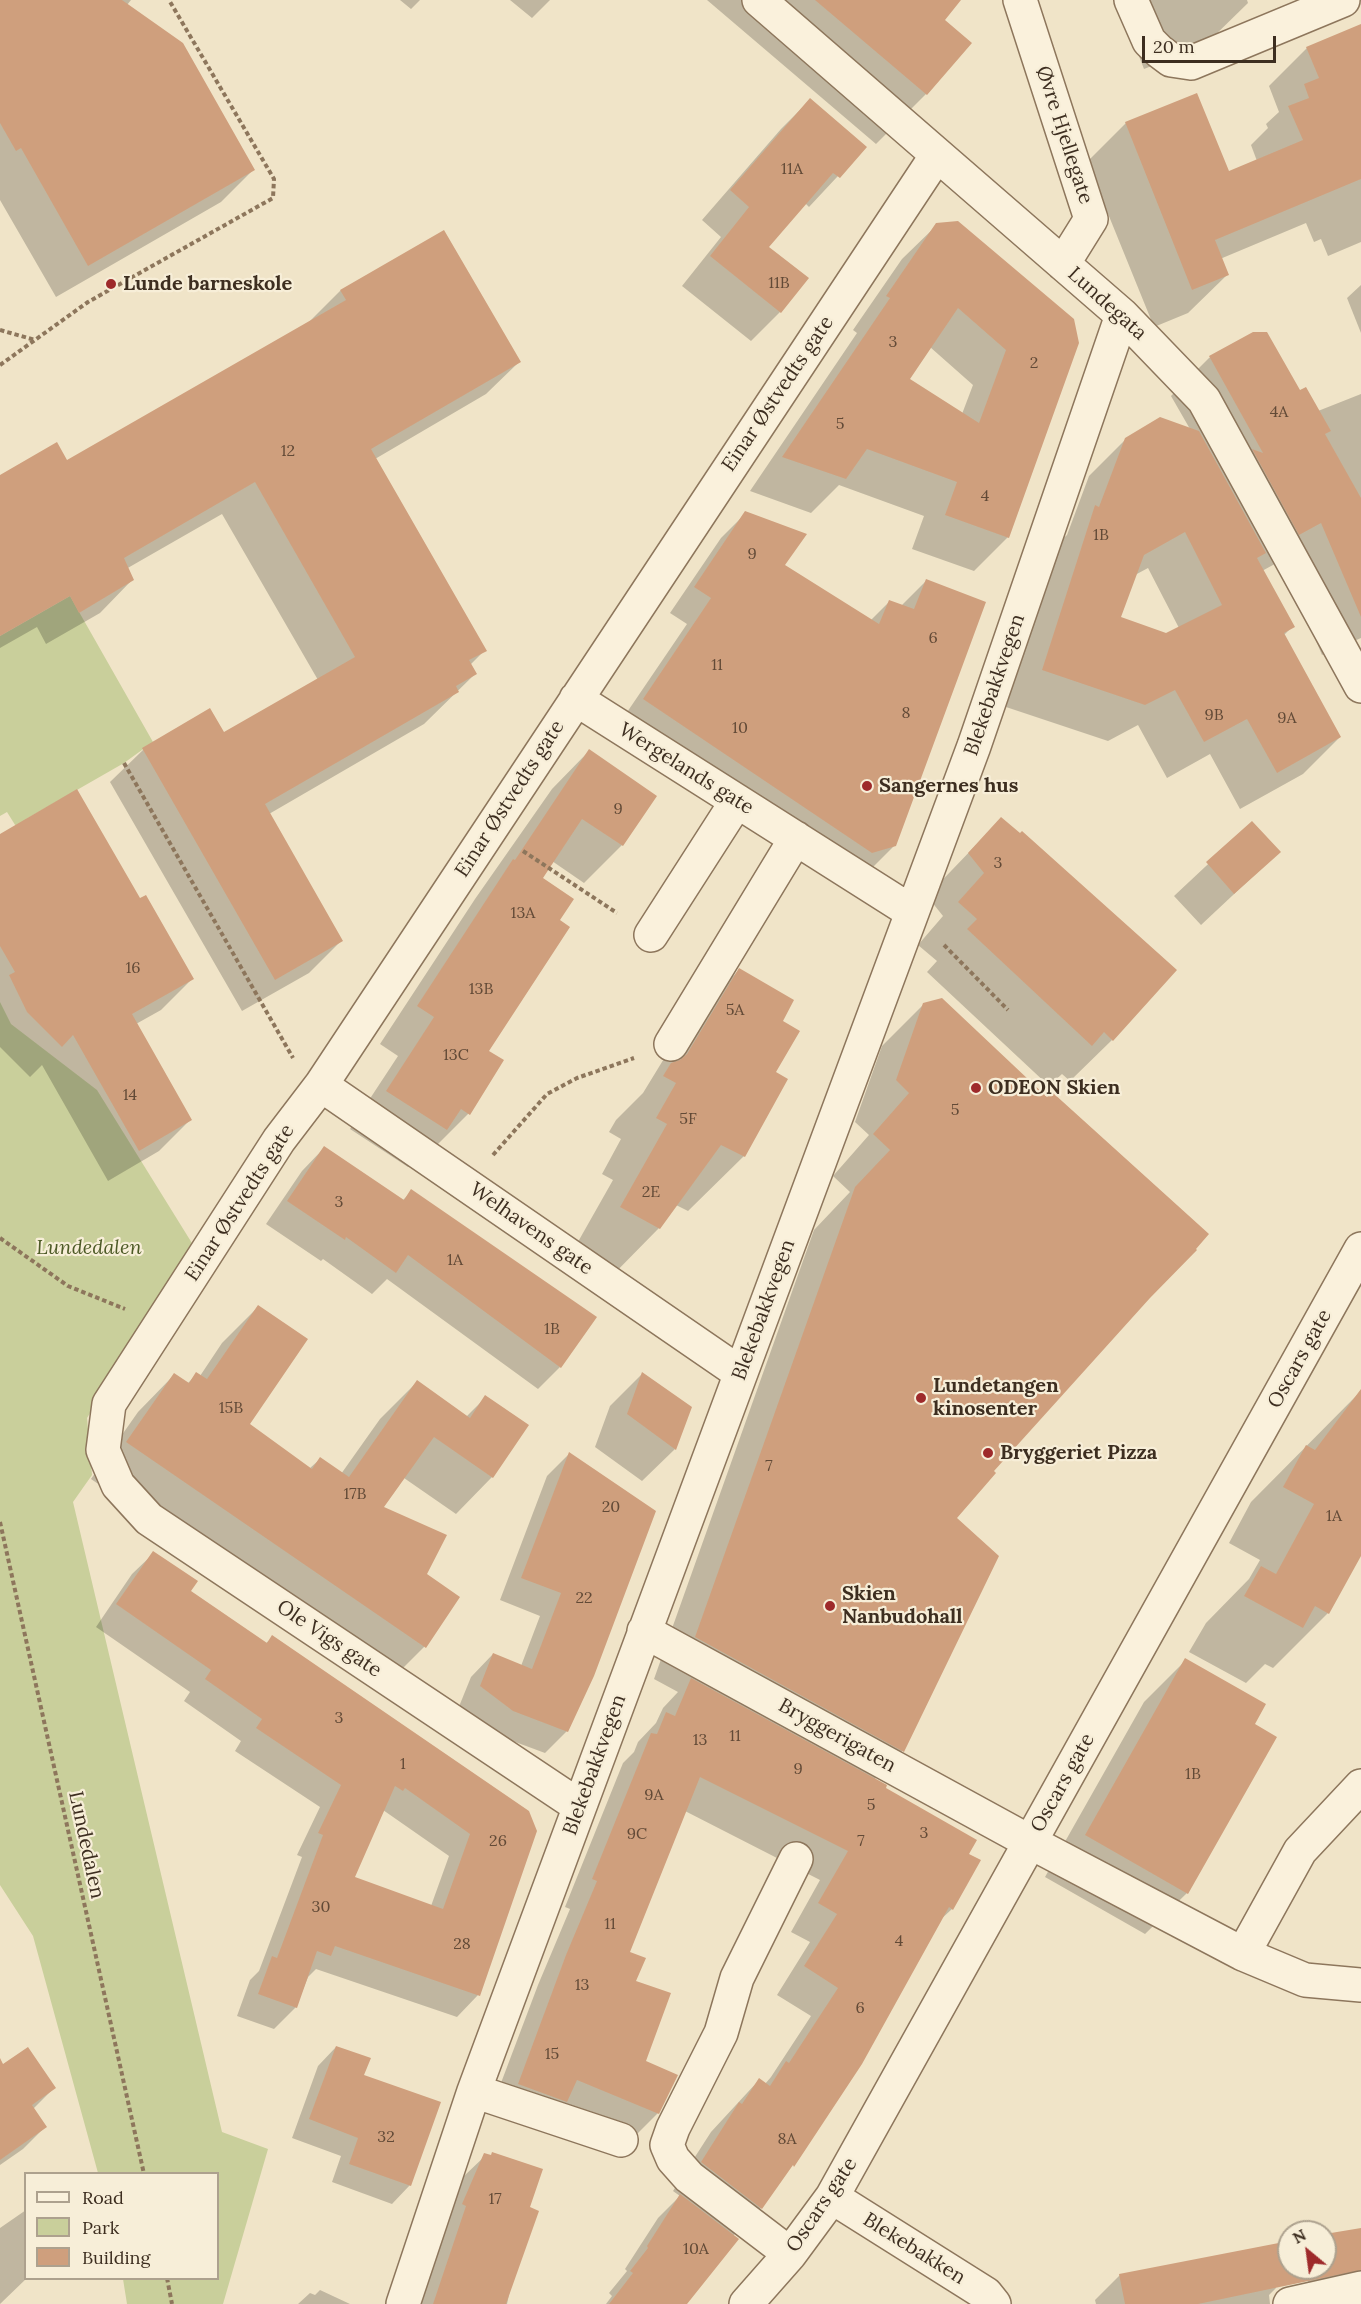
<!DOCTYPE html>
<html>
<head>
<meta charset="utf-8">
<style>
  body { margin:0 }
  #map { position:relative; width:1361px; height:2304px; overflow:hidden; background:#f0e4c8; font-family:Lora,serif }
  canvas { display:block }
  .legend { position:absolute; left:24px; top:2172px; width:195px; height:108px; box-sizing:border-box; background:#f7eed8; border:2px solid #ada18e; margin:0; padding:8px 10px; list-style:none; font-size:18px; color:#3d2e20 }
  .legend li { display:flex; align-items:center; gap:12px; height:30px }
  .legend b { width:30px; border:2px solid #ada18e }
  .north { position:absolute; left:1277px; top:2220px; width:60px; height:60px; box-sizing:border-box; background:#f7eed8; border:2px solid #ada18e; border-radius:50%; rotate:331deg; font-size:16px; font-weight:700; line-height:24px; text-align:center; color:#3d2e20 }
  .north::after { content:''; display:block; margin:auto; width:21px; height:27px; background:#9e2a2b; clip-path:polygon(50% 0,100% 100%,50% 72%,0 100%) }
  .scale { position:absolute; left:1142px; top:36px; width:134px; height:27px; box-sizing:border-box; border:3px solid #3d2e20; border-top:0; padding-left:8px; font-size:18px; line-height:21px; white-space:nowrap; color:#3d2e20; -webkit-text-stroke:4px #f7eed8; paint-order:stroke }
</style>
</head>
<body>
<div id="map">
<canvas width="1361" height="2304"></canvas>
<ul class="legend">
<li><b style="height:8px;background:#faf1dc"></b>Road</li>
<li><b style="height:16px;background:#c9cf9b"></b>Park</li>
<li><b style="height:16px;background:#cf9f7d"></b>Building</li>
</ul>
<div class="north">N</div>
<div class="scale">20 m</div>
</div>
<script>
const c = document.querySelector('canvas').getContext('2d');
c.lineJoin = 'round';
function fill(path, color) { c.fillStyle = color; c.fill(path, 'evenodd'); }
const shape = rows => new Path2D(rows.map(r => 'M' + r).join(''));
function strokePath(path, color, width, dash) { c.strokeStyle = color; c.lineWidth = width; c.lineCap = dash ? 'butt' : 'round'; c.setLineDash(dash || []); c.stroke(path); }
function label(font, color, halo, rows, align = 'center') {
  c.font = font + ' Lora,serif'; c.lineWidth = 4.5; c.setLineDash([]); c.textBaseline = 'middle'; c.strokeStyle = halo; c.fillStyle = color; for (const [text, x, y, turn = 0] of rows) {
    c.save(); c.translate(x, y); c.rotate((+turn || 0) * Math.PI / 180); c.textAlign = isNaN(turn) ? turn : align; if (halo) c.strokeText(text, 0, 0); c.fillText(text, 0, 0); c.restore();
  }
}
fill(shape([
  [70,596,153,742,124,763,28,818,17,828,7,812,0,816,0,636],
  [0,1002,11,1024,97,1090,195,1248,87,1418,92,1475,73,1502,222,2132,268,2149,223,2304,127,2304,123,2279,218,2278,218,2174,98,2173,33,1936,0,1885]
]), '#c9cf9b');
fill(shape([
  [0,0,131,0,127,5,253,170,221,202,56,297,0,200],
  [400,0,420,0,411,9],
  [510,0,550,0,532,18],
  [707,0,942,0,942,20,970,43,926,94,876,144],
  [1117,0,1247,0,1248,3,1205,45,1144,69],
  [1361,32,1361,242,1328,256,1321,239,1314,242,1306,223,1220,259,1227,275,1188,313,1154,327,1087,162,1126,123,1228,173,1257,161,1251,145,1268,128,1266,124,1279,112,1269,86,1307,48],
  [810,100,865,147,809,207,805,203,767,247,780,312,751,341,682,286,721,237,702,220,781,129],
  [937,225,1072,320,1008,537,974,571,912,549,924,516,839,485,811,513,750,491,857,333,853,330,902,259],
  [930,347,973,385,962,414,908,380],
  [444,232,519,362,486,394,375,459,485,650,470,665,475,674,424,724,269,814,341,941,309,973,242,1011,110,782,143,750,210,711,223,734,318,680,222,514,126,569,132,580,100,613,46,644,37,627,0,648,0,477,66,462,308,323,340,291],
  [1361,285,1361,333,1347,298],
  [1253,333,1300,392,1318,411,1361,394,1361,638,1322,655,1282,560,1262,571,1293,626,1284,635,1340,737,1303,774,1240,809,1210,754,1167,778,1138,725,1108,741,1006,707,1058,543,1067,535,1089,476,1126,439,1190,429,1171,396,1209,358],
  [1148,568,1179,628,1166,635,1119,618,1135,575],
  [746,513,783,565,871,620,889,602,901,606,926,581,895,845,870,870,619,724,687,624,670,613,721,538],
  [589,751,622,845,584,883,552,861,540,879,558,921,487,1051,468,1114,431,1151,426,1148,408,1167,350,1129,398,1056,380,1044,475,899,552,789],
  [1001,819,1112,1040,1070,1081,1062,1074,1049,1086,927,972,937,961,918,945,943,916,927,896],
  [1252,823,1279,852,1201,925,1174,896],
  [0,838,140,900,192,979,161,1010,136,1024,190,1120,159,1151,108,1181,42,1065,30,1077,0,1047],
  [739,970,780,1021,774,1073,744,1156,688,1211,676,1205,659,1228,604,1284,566,1263,613,1180,602,1174,621,1139,609,1132,616,1120,643,1093,684,1026],
  [924,1004,1149,1297,992,1472,955,1518,902,1751,874,1780,966,1854,952,1909,939,1921,861,2063,761,2208,733,2236,685,2304,606,2304,612,2296,609,2293,627,2271,625,2269,658,2218,680,2196,673,2191,711,2132,759,2080,765,2084,771,2077,811,2016,777,1995,810,1942,791,1932,820,1880,685,1811,628,1952,644,2062,658,2113,629,2142,557,2111,538,2130,490,2112,538,1985,570,1909,565,1907,623,1763,634,1752,638,1742,656,1723,663,1708,678,1692,654,1679,814,1230,850,1192,833,1176,869,1135,855,1122,882,1046],
  [324,1148,402,1201,412,1191,560,1367,538,1389,387,1279,372,1294,323,1259,321,1261,266,1224,302,1171],
  [259,1306,248,1424,309,1469,320,1459,341,1474,380,1419,417,1382,466,1417,486,1397,492,1477,456,1514,404,1478,382,1508,425,1575,424,1647,388,1683,91,1479,138,1412,174,1375,187,1384,197,1374,200,1376,222,1343],
  [642,1374,675,1449,642,1481,595,1447,610,1406],
  [1361,1391,1361,1553,1328,1613,1273,1668,1265,1664,1246,1683,1189,1652,1206,1623,1249,1579,1260,1560,1229,1543,1251,1502],
  [569,1454,567,1731,545,1753,491,1733,458,1709,471,1677,493,1654,521,1666,540,1616,500,1600,547,1476],
  [154,1553,189,1591,265,1644,273,1637,528,1812,478,1995,457,2017,316,1969,308,1977,296,2007,274,2029,237,2016,250,1980,259,1971,302,1857,297,1855,320,1807,235,1751,241,1741,184,1701,190,1692,96,1627,132,1574],
  [383,1810,449,1856,431,1906,353,1878],
  [1186,1660,1253,1724,1187,1893,1145,1934,1045,1877,1144,1702],
  [336,2047,362,2076,410,2185,392,2204,332,2182,341,2156,292,2138,318,2066],
  [0,2069,54,2088,33,2109,45,2127,23,2149,0,2165],
  [486,2155,528,2208,507,2304,420,2304,442,2229,463,2177],
  [26,2210,27,2278,0,2304,0,2228],
  [1361,2230,1361,2304,1312,2296,1304,2268,1325,2268,1325,2238],
  [1268,2247,1276,2288,1269,2295,1270,2304,1096,2304,1095,2300,1120,2275],
  [320,2290,350,2304,298,2304,310,2293,315,2295]
]), '#0003');
fill(shape([
  [0,0,122,0,183,43,255,170,88,266,21,148,16,151,0,123],
  [815,0,961,0,945,20,972,43,927,95],
  [1361,24,1361,179,1215,240,1229,275,1192,290,1125,122,1197,93,1229,171,1303,140,1288,106,1309,98,1304,84,1319,78,1306,47],
  [810,98,867,147,840,178,833,173,769,247,809,278,781,313,710,256,749,207,730,190],
  [958,221,1074,319,1079,343,1009,538,945,515,957,482,867,449,846,479,782,457,890,298,886,296,936,223],
  [958,308,1006,350,979,423,910,379],
  [444,230,521,362,371,449,487,651,469,660,477,674,456,686,459,692,265,804,343,941,275,980,142,748,210,708,224,732,355,657,255,482,124,558,134,580,79,613,70,596,0,636,0,475,57,442,67,460,346,300,340,290],
  [1253,332,1267,332,1300,390,1306,387,1331,431,1325,434,1361,498,1361,617,1321,523,1299,535,1252,449,1263,453,1209,356],
  [1160,417,1199,431,1266,553,1257,558,1295,627,1284,633,1341,737,1277,773,1247,719,1204,742,1175,690,1145,705,1042,670,1095,505,1099,507,1125,438],
  [1185,532,1222,605,1166,633,1121,617,1144,555],
  [745,511,807,534,785,565,879,624,889,600,914,609,926,579,986,602,896,846,872,853,643,699,711,598,694,587],
  [589,749,657,796,623,846,582,819,543,878,574,899,560,920,570,927,489,1051,504,1060,470,1115,461,1109,447,1130,386,1091,434,1017,417,1006,513,859,515,860],
  [77,789,140,898,146,895,194,979,132,1014,192,1120,139,1151,73,1035,62,1047,27,1012,9,975,15,972,0,946,0,834],
  [1001,817,1020,833,1022,831,1177,970,1113,1041,1104,1032,1092,1046,967,929,977,919,958,902,984,873,968,853],
  [1252,821,1281,852,1234,894,1206,862],
  [739,968,794,1000,783,1021,800,1031,776,1072,788,1079,745,1157,721,1145,660,1229,620,1207,667,1124,656,1118,676,1083,663,1076,671,1063,680,1060,687,1054],
  [942,998,1047,1097,1052,1092,1209,1234,1196,1249,1197,1250,1150,1298,994,1471,996,1473,957,1518,999,1556,904,1752,695,1637,855,1187,890,1150,873,1134,909,1093,896,1080,923,1003],
  [324,1146,404,1200,411,1189,597,1317,561,1368,408,1255,396,1273,346,1237,345,1240,287,1201],
  [258,1305,308,1339,250,1424,312,1469,320,1457,349,1477,417,1380,470,1418,485,1395,529,1425,493,1478,434,1437,384,1507,447,1535,427,1574,460,1597,426,1648,126,1442,174,1373,189,1383,196,1372,207,1379],
  [642,1372,692,1407,676,1450,627,1414],
  [1361,1389,1361,1556,1329,1614,1315,1606,1303,1628,1244,1596,1261,1566,1276,1574,1314,1504,1283,1487,1306,1445,1315,1450],
  [569,1452,656,1511,594,1676,568,1732,513,1711,480,1686,493,1653,532,1669,561,1593,521,1578],
  [153,1551,198,1581,191,1591,267,1643,272,1635,529,1811,537,1831,480,1996,335,1946,331,1956,317,1951,297,2008,258,1994,272,1956,277,1958,323,1835,318,1833,341,1785,256,1728,262,1719,205,1679,211,1670,116,1604],
  [395,1786,403,1791,405,1788,470,1834,443,1909,355,1877],
  [1185,1658,1266,1704,1255,1724,1277,1737,1188,1894,1085,1835],
  [691,1678,887,1785,886,1788,977,1840,969,1854,981,1860,953,1910,949,1907,862,2064,794,2167,793,2165,762,2209,701,2162,739,2102,742,2104,759,2078,770,2086,786,2061,789,2063,838,1988,804,1966,837,1914,818,1903,848,1851,700,1777,630,1952,646,1958,636,1981,671,1993,646,2061,678,2075,659,2114,577,2080,567,2102,518,2084,566,1955,597,1881,592,1879,651,1733,657,1734,666,1712,675,1716],
  [336,2046,371,2058,364,2075,441,2102,411,2186,349,2164,358,2138,309,2119],
  [28,2047,56,2088,32,2105,47,2127,0,2160,0,2058,3,2064],
  [492,2152,543,2169,530,2207,539,2211,506,2304,433,2304,466,2206,462,2204,484,2153,491,2155],
  [680,2194,739,2239,687,2304,609,2304,633,2273,630,2271,648,2248,647,2246],
  [1361,2228,1361,2270,1198,2304,1125,2304,1119,2274,1289,2241,1289,2268,1325,2268,1325,2234]
]), '#cf9f7d');
const minor = shape([
  [759,0,1122,315,1204,400,1361,686],
  [1020,0,1091,219,1063,264],
  [1131,0,1149,41,1159,51,1171,60,1191,63,1343,0],
  [576,699,912,912],
  [651,935,737,801],
  [671,1044,796,838],
  [321,1085,740,1373],
  [644,1631,1030,1842,1243,1954,1305,1980,1361,1985],
  [579,1806,149,1519,118,1485,103,1450,109,1404,279,1140,321,1085,937,155],
  [1243,1954,1300,1851,1361,1786],
  [474,2091,621,2140],
  [832,2197,986,2294,994,2304],
  [790,2254,689,2177,673,2159,667,2145,673,2128,721,2033,737,1978,796,1859],
  [403,2304,474,2091,974,746,1122,315],
  [746,2304,790,2254,832,2197,1361,1249],
  [1290,2304,1361,2288]
]);
strokePath(minor, '#8d765c', 36);
strokePath(shape([
  [0,330,35,340],
  [0,365,88,302,273,198,274,179,169,0],
  [124,763,293,1058],
  [523,851,617,913],
  [944,945,1008,1010],
  [493,1155,547,1094,577,1078,634,1058],
  [0,1238,68,1286,125,1309],
  [0,1522,144,2174],
  [167,2278,172,2304]
]), '#8d765c', 4, [4.5, 3]);
strokePath(minor, '#faf1dc', 33);
for (const [x, y, r, color] of [
  [111,284,6,"#9e2a2b"],
  [867,786,6,"#9e2a2b"],
  [976,1088,6,"#9e2a2b"],
  [921,1398,6,"#9e2a2b"],
  [988,1453,6,"#9e2a2b"],
  [830,1606,6,"#9e2a2b"]
]) { const dot = new Path2D(); dot.arc(x, y, r, 0, 2 * Math.PI); c.fillStyle = color; c.fill(dot); strokePath(dot, '#f7eed8', 2); }
label('16px', '#624a37', null, [
  ["11A",792,169],
  ["11B",779,283],
  ["3",893,342],
  ["2",1034,363],
  ["4A",1279,412],
  ["5",840,424],
  ["12",288,451],
  ["4",985,496],
  ["1B",1101,535],
  ["9",752,554],
  ["6",933,638],
  ["11",717,665],
  ["8",906,713],
  ["9B",1214,715],
  ["9A",1287,718],
  ["10",740,728],
  ["9",618,809],
  ["3",998,863],
  ["13A",523,913],
  ["16",133,968],
  ["13B",481,989],
  ["5A",735,1010],
  ["13C",456,1055],
  ["14",130,1095],
  ["5",955,1110],
  ["5F",688,1119],
  ["2E",651,1192],
  ["3",339,1202],
  ["1A",455,1260],
  ["1B",552,1329],
  ["15B",231,1408],
  ["7",769,1466],
  ["17B",355,1494],
  ["20",611,1507],
  ["1A",1334,1516],
  ["22",584,1598],
  ["3",339,1718],
  ["11",735,1736],
  ["13",700,1740],
  ["1",403,1764],
  ["9",798,1769],
  ["1B",1193,1774],
  ["9A",654,1795],
  ["5",871,1805],
  ["3",924,1833],
  ["9C",637,1834],
  ["26",498,1841],
  ["7",861,1841],
  ["30",321,1907],
  ["11",610,1924],
  ["4",899,1941],
  ["28",462,1944],
  ["13",582,1985],
  ["6",860,2008],
  ["15",552,2054],
  ["32",386,2137],
  ["8A",787,2139],
  ["17",495,2199],
  ["10A",696,2249]
]);
label('20px', '#3d2e20', '#f7eed8', [
  ["Øvre Hjellegate",1064,135,72],
  ["Lundegata",1107,304,42],
  ["Einar Østvedts gate",778,394,-56],
  ["Blekebakkvegen",995,685,-71],
  ["Wergelands gate",686,769,32],
  ["Einar Østvedts gate",510,799,-57],
  ["Einar Østvedts gate",240,1203,-57],
  ["Welhavens gate",531,1229,35],
  ["Blekebakkvegen",764,1310,-70],
  ["Oscars gate",1300,1359,-61],
  ["Ole Vigs gate",329,1639,34],
  ["Bryggerigaten",837,1736,29],
  ["Blekebakkvegen",595,1765,-70],
  ["Oscars gate",1063,1783,-61],
  ["Lundedalen",86,1845,78],
  ["Oscars gate",822,2205,-56],
  ["Blekebakken",914,2249,32]
]);
label('bold 20px', '#3d2e20', '#f7eed8', [
  ["Lunde barneskole",123,284],
  ["Sangernes hus",879,786],
  ["ODEON Skien",988,1088],
  ["Lundetangen",933,1386],
  ["kinosenter",933,1409],
  ["Bryggeriet Pizza",1000,1453],
  ["Skien",842,1594],
  ["Nanbudohall",842,1617]
], 'left');
label('italic 20px', '#4d5a26', '#f7eed8', [
  ["Lundedalen",89,1248]
]);
</script>
</body>
</html>
